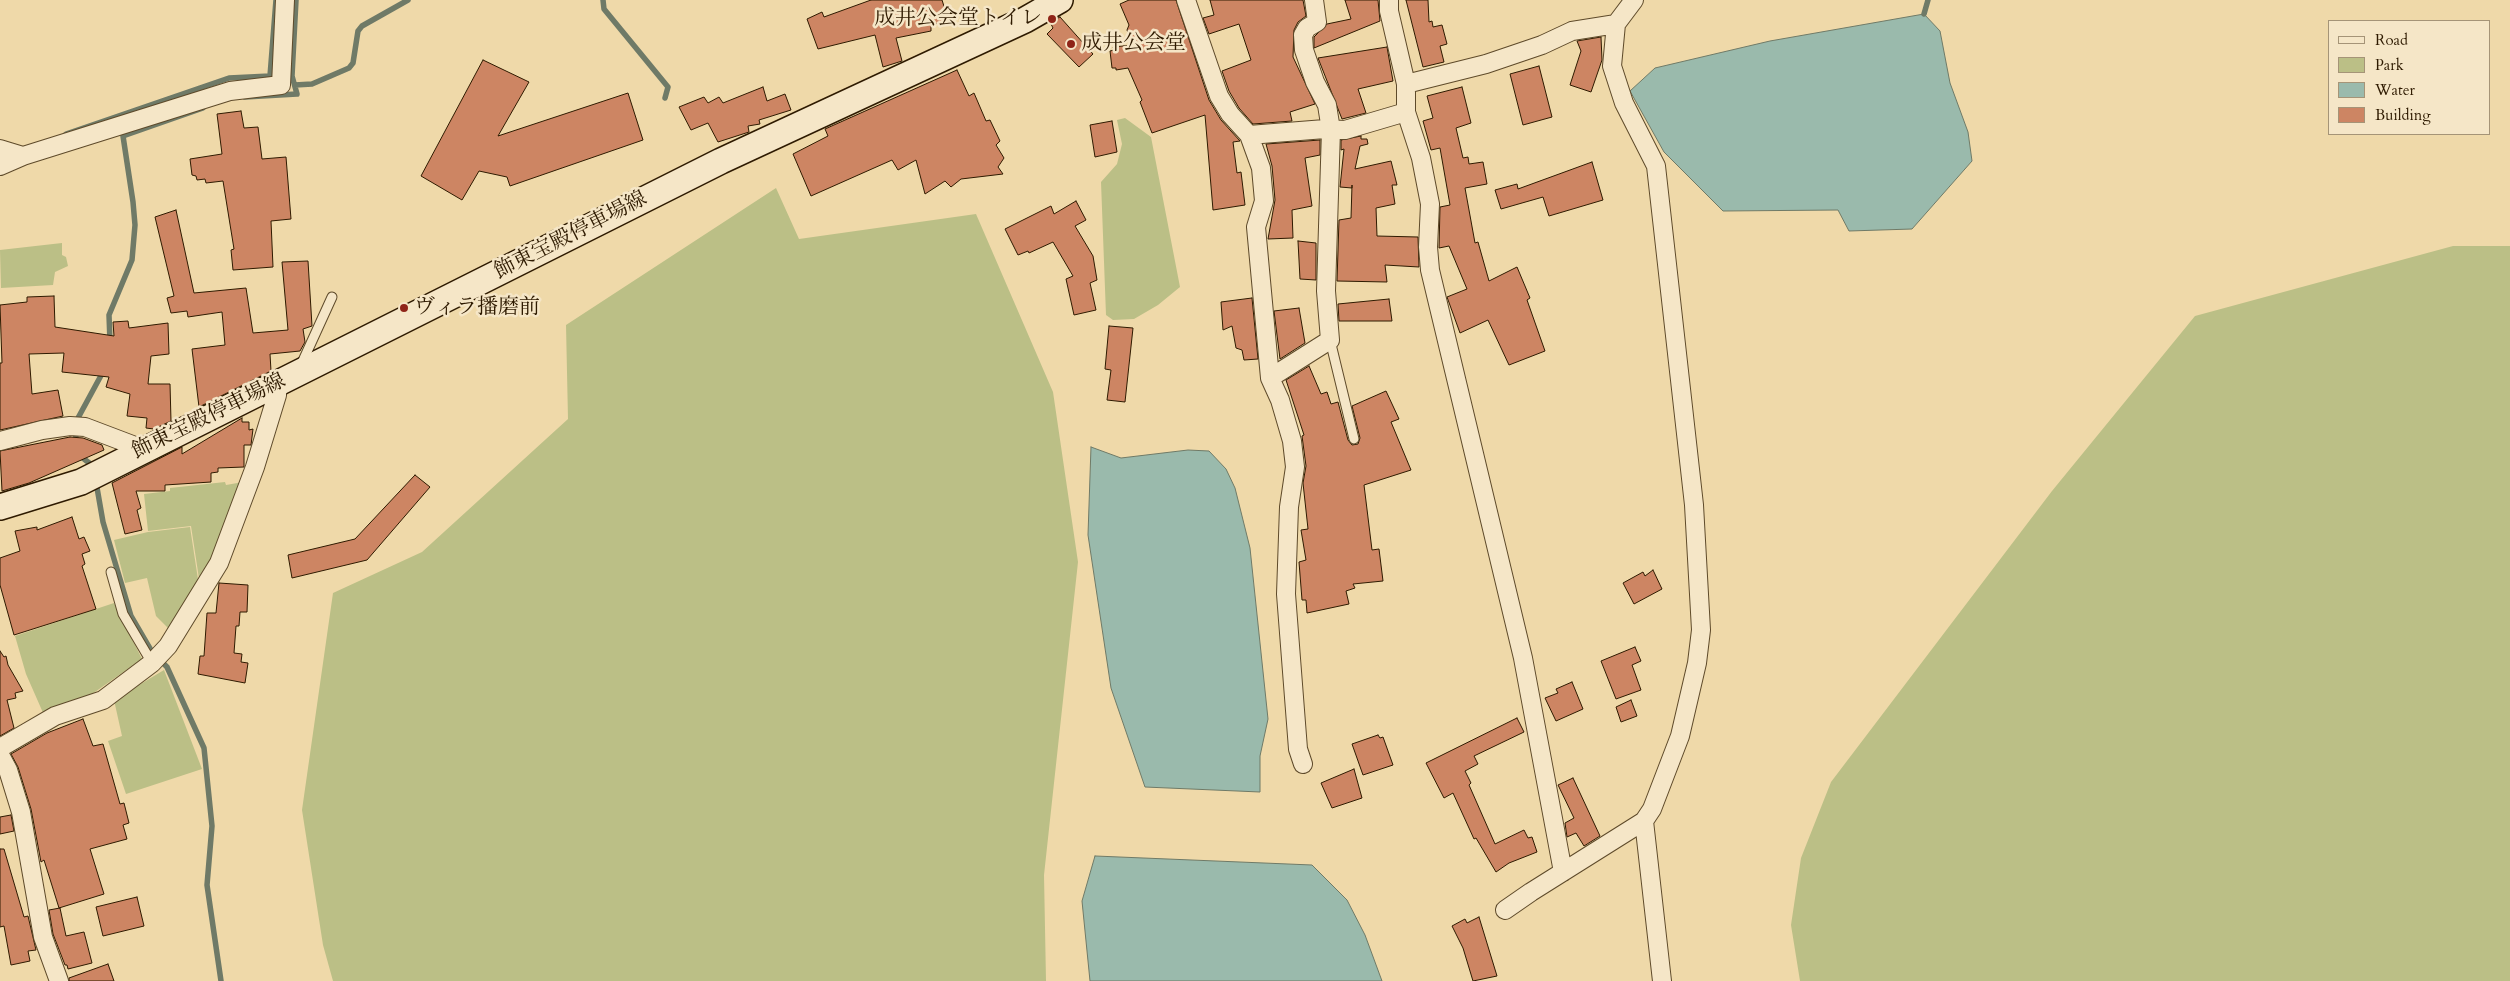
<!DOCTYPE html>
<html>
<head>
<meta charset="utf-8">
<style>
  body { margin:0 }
  #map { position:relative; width:2510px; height:981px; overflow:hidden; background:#efd9a9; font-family:Cardo,serif }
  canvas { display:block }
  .legend { position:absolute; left:2328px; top:20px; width:162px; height:115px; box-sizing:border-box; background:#f5e6c7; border:1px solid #a59477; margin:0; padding:6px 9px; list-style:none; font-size:15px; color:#2e1a00 }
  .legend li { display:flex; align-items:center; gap:10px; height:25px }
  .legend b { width:25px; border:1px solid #a59477 }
</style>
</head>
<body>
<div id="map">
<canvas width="2510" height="981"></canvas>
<ul class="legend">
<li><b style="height:6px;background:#f5e6c7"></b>Road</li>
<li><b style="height:14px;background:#bbbf86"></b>Park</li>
<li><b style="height:14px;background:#9abaac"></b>Water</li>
<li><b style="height:14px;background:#cd8563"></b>Building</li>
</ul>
</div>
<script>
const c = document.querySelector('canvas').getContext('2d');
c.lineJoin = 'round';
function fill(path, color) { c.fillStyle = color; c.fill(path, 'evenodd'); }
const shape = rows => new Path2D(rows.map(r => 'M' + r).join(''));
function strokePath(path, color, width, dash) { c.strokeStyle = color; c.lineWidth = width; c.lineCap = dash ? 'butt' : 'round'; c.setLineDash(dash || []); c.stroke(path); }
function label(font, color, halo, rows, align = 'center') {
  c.font = font + ' Cardo,"Noto Serif JP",serif'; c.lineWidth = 5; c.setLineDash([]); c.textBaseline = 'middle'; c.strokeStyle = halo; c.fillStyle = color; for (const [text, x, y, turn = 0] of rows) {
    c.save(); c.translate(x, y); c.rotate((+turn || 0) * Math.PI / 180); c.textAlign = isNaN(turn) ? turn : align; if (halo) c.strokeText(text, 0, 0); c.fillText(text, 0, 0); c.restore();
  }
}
fill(shape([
  [1125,118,1151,137,1180,287,1158,305,1134,319,1113,320,1106,315,1101,182,1117,164,1122,144,1117,120],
  [776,188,799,239,976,214,1053,392,1078,562,1044,875,1046,981,333,981,323,945,302,810,333,593,422,552,568,419,566,325],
  [62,243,62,255,66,257,68,266,55,272,53,285,1,288,0,250],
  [2453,246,2510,246,2510,981,1800,981,1791,925,1801,858,1831,782,2052,491,2195,316],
  [225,482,226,485,243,482,215,557,200,585,191,526,148,531,144,494,170,491,170,488],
  [190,527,199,586,170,630,156,616,147,578,125,583,114,540,148,532],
  [114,603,142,659,92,694,44,715,26,674,15,636],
  [164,670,202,769,126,794,108,741,122,736,114,700]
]), '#bbbf86');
const water = shape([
  [1924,14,1940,31,1950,83,1968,132,1972,161,1912,229,1849,231,1838,210,1723,211,1664,152,1630,91,1655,68,1770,41,1924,14],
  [1091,447,1121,458,1188,450,1209,451,1226,469,1235,488,1250,548,1268,719,1260,756,1260,792,1145,787,1111,688,1088,535,1091,447],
  [1095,856,1312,865,1347,900,1365,935,1382,981,1090,981,1082,901,1095,856]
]);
fill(water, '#9abaac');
strokePath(water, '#6f7a67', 1);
strokePath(shape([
  [603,0,604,9,668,87,665,98],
  [1924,14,1928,0],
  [295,85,312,84,349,68,353,63,358,31,362,26,408,0],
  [245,97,297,94,292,76,296,0],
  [66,134,229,78,270,76,276,0],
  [110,342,109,315,132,260,135,225,133,202,123,136,203,108],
  [75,444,78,418,104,370],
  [79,455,93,466],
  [96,482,103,522,131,616,152,652,167,667,204,748,212,826,207,885,221,981]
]), '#6f7a67', 5.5);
const building = shape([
  [871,0,942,0,948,19,931,26,931,31,896,38,902,61,883,67,875,35,818,49,807,19,822,12,824,17,871,0],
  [1129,0,1176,0,1209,100,1221,120,1240,141,1233,142,1237,173,1241,172,1245,205,1213,210,1205,115,1152,133,1140,102,1142,100,1128,68,1116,70,1116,68,1112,68,1110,51,1114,50,1113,47,1132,45,1127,30,1129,25,1120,4,1129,0],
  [1210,0,1303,0,1306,16,1298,22,1294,30,1293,57,1315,104,1290,112,1292,121,1253,124,1239,108,1229,91,1222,71,1251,60,1239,24,1209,34,1203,18,1214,15,1210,0],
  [1345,0,1378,0,1380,21,1314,48,1314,37,1327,24,1351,19,1345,0],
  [1406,0,1428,0,1429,22,1432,21,1433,27,1442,25,1447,44,1440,46,1444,62,1423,67,1406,0],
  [1060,17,1093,54,1079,67,1047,34,1053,28,1050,22,1060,17],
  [1601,37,1602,60,1591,92,1570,85,1581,51,1577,41,1601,37],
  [1387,47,1393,81,1358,89,1366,113,1342,119,1318,58,1387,47],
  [483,60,529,82,498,136,628,93,643,140,510,186,507,177,479,171,462,200,421,176,483,60],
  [1539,66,1552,117,1523,125,1510,74,1539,66],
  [957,70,969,96,974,93,986,121,990,120,1000,141,996,145,1004,158,998,167,1003,174,961,179,951,187,945,181,925,194,916,160,898,170,892,160,811,196,793,154,828,136,825,129,957,70],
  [763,87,767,101,785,94,791,110,759,120,760,124,748,126,749,132,718,142,708,123,691,130,679,107,704,97,708,103,719,97,723,103,763,87],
  [1462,87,1471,123,1456,128,1463,158,1468,157,1469,164,1483,162,1487,184,1465,188,1475,243,1478,242,1489,281,1517,267,1530,298,1527,300,1545,351,1509,365,1488,320,1460,333,1447,297,1467,289,1449,246,1439,248,1440,207,1450,205,1440,148,1431,150,1423,121,1433,118,1427,96,1462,87],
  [241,111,244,128,258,127,262,159,286,157,291,219,271,221,273,267,233,270,231,250,234,249,223,181,206,183,205,179,197,180,196,176,192,175,190,159,222,154,217,114,241,111],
  [1112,121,1117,152,1095,157,1090,125,1112,121],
  [1361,136,1361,139,1367,139,1368,144,1360,146,1355,169,1391,161,1397,185,1392,185,1395,204,1376,208,1377,236,1418,237,1419,267,1385,265,1387,282,1337,281,1339,220,1351,218,1352,185,1352,188,1340,187,1344,149,1341,150,1341,140,1361,136],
  [1320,140,1320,155,1305,158,1312,206,1292,210,1293,238,1268,239,1275,200,1272,166,1266,144,1320,140],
  [1592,162,1603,200,1549,216,1543,197,1501,209,1495,190,1517,184,1518,189,1592,162],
  [1076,201,1086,220,1075,226,1093,256,1097,280,1090,283,1096,310,1074,315,1066,279,1073,276,1053,242,1029,253,1028,251,1018,255,1005,229,1051,206,1054,214,1076,201],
  [176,210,194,293,246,288,253,333,288,330,282,262,308,261,312,326,303,329,305,342,300,351,270,354,271,371,199,407,192,349,225,345,222,312,188,317,187,311,171,313,167,298,174,296,155,217,176,210],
  [1298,241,1316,243,1316,280,1300,279,1298,241],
  [54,296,55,327,114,336,113,322,128,321,129,328,168,323,169,354,151,356,148,384,170,384,171,421,154,429,146,428,147,418,127,416,130,394,106,387,109,377,62,372,64,353,29,354,32,394,58,390,63,416,0,430,0,363,2,363,0,305,27,302,27,297,54,296],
  [1252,298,1258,359,1244,360,1242,350,1236,348,1232,326,1223,330,1221,302,1252,298],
  [1389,299,1392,321,1339,321,1338,304,1389,299],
  [1299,308,1305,343,1280,359,1274,311,1299,308],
  [1109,326,1133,328,1125,402,1107,400,1111,370,1105,369,1109,326],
  [1309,366,1321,394,1327,392,1331,404,1338,402,1348,440,1352,445,1358,444,1360,438,1352,406,1386,391,1399,419,1391,422,1411,470,1364,485,1372,550,1379,549,1383,581,1353,584,1355,588,1346,591,1349,604,1307,613,1306,600,1302,600,1299,562,1306,560,1301,530,1308,529,1303,483,1306,466,1302,436,1304,435,1286,380,1309,366],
  [242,418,242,422,249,422,249,430,253,429,251,445,244,445,244,467,218,468,218,472,211,473,211,482,165,485,165,491,136,491,141,508,137,510,142,530,125,534,112,483,182,447,182,454,242,418],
  [70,437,83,438,102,445,104,450,29,483,2,491,0,451,70,437],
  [415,475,430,487,367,560,292,578,288,555,355,539,415,475],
  [72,517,79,539,84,537,90,551,82,554,85,564,82,566,96,609,14,635,0,585,0,558,20,551,15,531,37,527,37,530,72,517],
  [1653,570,1662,589,1634,604,1623,583,1643,572,1645,576,1653,570],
  [219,583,248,585,247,612,240,612,239,626,236,626,234,653,242,654,241,662,248,663,245,683,198,674,200,656,204,656,207,613,216,613,219,583],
  [1635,647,1641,661,1632,665,1641,690,1616,699,1601,661,1635,647],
  [0,651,4,657,6,656,8,665,23,691,15,693,16,698,7,700,14,728,0,736,0,651],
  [1572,682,1583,709,1556,721,1545,698,1558,693,1556,689,1572,682],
  [1631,700,1637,716,1621,722,1616,707,1631,700],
  [1517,718,1524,732,1474,756,1478,764,1465,771,1471,783,1469,785,1495,844,1524,830,1528,838,1532,837,1537,852,1509,863,1496,872,1476,838,1474,839,1453,793,1444,798,1426,763,1517,718],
  [83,719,93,746,103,744,120,804,124,803,129,823,123,825,127,839,90,849,104,894,59,908,44,860,41,862,31,809,18,767,11,754,47,733,83,719],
  [1378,735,1380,738,1383,737,1393,765,1363,775,1352,744,1378,735],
  [1354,769,1362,798,1332,808,1321,783,1354,769],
  [1573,778,1600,836,1584,846,1576,833,1567,837,1565,823,1574,818,1558,785,1573,778],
  [11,815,14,831,0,834,0,817,11,815],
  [0,849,4,849,24,917,28,916,36,950,28,951,30,961,11,965,4,926,0,927,0,849],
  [137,897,144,926,103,936,96,907,137,897],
  [60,908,66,936,84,932,92,963,68,969,67,965,65,965,53,934,49,910,60,908],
  [1479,917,1497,976,1473,981,1463,948,1452,926,1465,919,1467,923,1479,917],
  [108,964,114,981,69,981,69,978,108,964]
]);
fill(building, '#cd8563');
strokePath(building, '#2e1a00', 1);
const service = shape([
  [1330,340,1354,439],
  [301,365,332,297],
  [111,572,123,614,152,663]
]);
const minor = shape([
  [1186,0,1219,96,1230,114,1249,135,1261,168,1264,201,1256,227,1270,378,1280,400,1292,441,1295,467,1289,507,1286,594,1298,749,1303,764],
  [1389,0,1389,11,1406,84,1406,112,1421,158,1430,204,1428,247,1430,270,1523,658,1563,872],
  [1406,84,1486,64,1542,45,1572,31,1616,24],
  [1249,135,1325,129,1345,130,1406,112],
  [0,149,23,156],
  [0,166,23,156,230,91,281,85,285,0],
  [1270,378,1330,340,1326,291,1331,130,1327,105,1315,82,1304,50,1303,35,1307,28,1317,22,1314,0],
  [0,441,42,430,70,426,85,427,143,449],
  [0,748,55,716,103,700,152,663,168,646,219,563,255,467,277,395,278,383],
  [0,755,8,770,21,812,43,937,59,981],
  [1644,821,1662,981],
  [1505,910,1531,892,1644,821,1652,809,1680,736,1697,663,1701,630,1694,505,1656,166,1624,103,1612,66,1616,24,1634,0]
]);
const secondary = shape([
  [0,507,81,482,721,161,1025,20,1060,0]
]);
strokePath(service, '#5e4a2a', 11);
strokePath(minor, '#5e4a2a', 20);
strokePath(secondary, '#2e1a00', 28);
strokePath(service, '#f5e6c7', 9);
strokePath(minor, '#f5e6c7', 18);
strokePath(secondary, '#f5e6c7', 25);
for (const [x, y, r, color] of [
  [1052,19,5,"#8f2418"],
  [1071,44,5,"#8f2418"],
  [404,308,5,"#8f2418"]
]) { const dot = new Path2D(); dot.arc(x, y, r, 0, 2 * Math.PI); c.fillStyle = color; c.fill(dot); strokePath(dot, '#f5e6c7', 2); }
label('21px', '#2e1a00', '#f5e6c7', [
  ["成井公会堂トイレ",1042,19,"right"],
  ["成井公会堂",1081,44],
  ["ヴィラ播磨前",414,308]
], 'left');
label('21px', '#2e1a00', '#f5e6c7', [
  ["飾東宝殿停車場線",571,236,-27],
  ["飾東宝殿停車場線",209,417,-26]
]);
</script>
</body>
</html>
